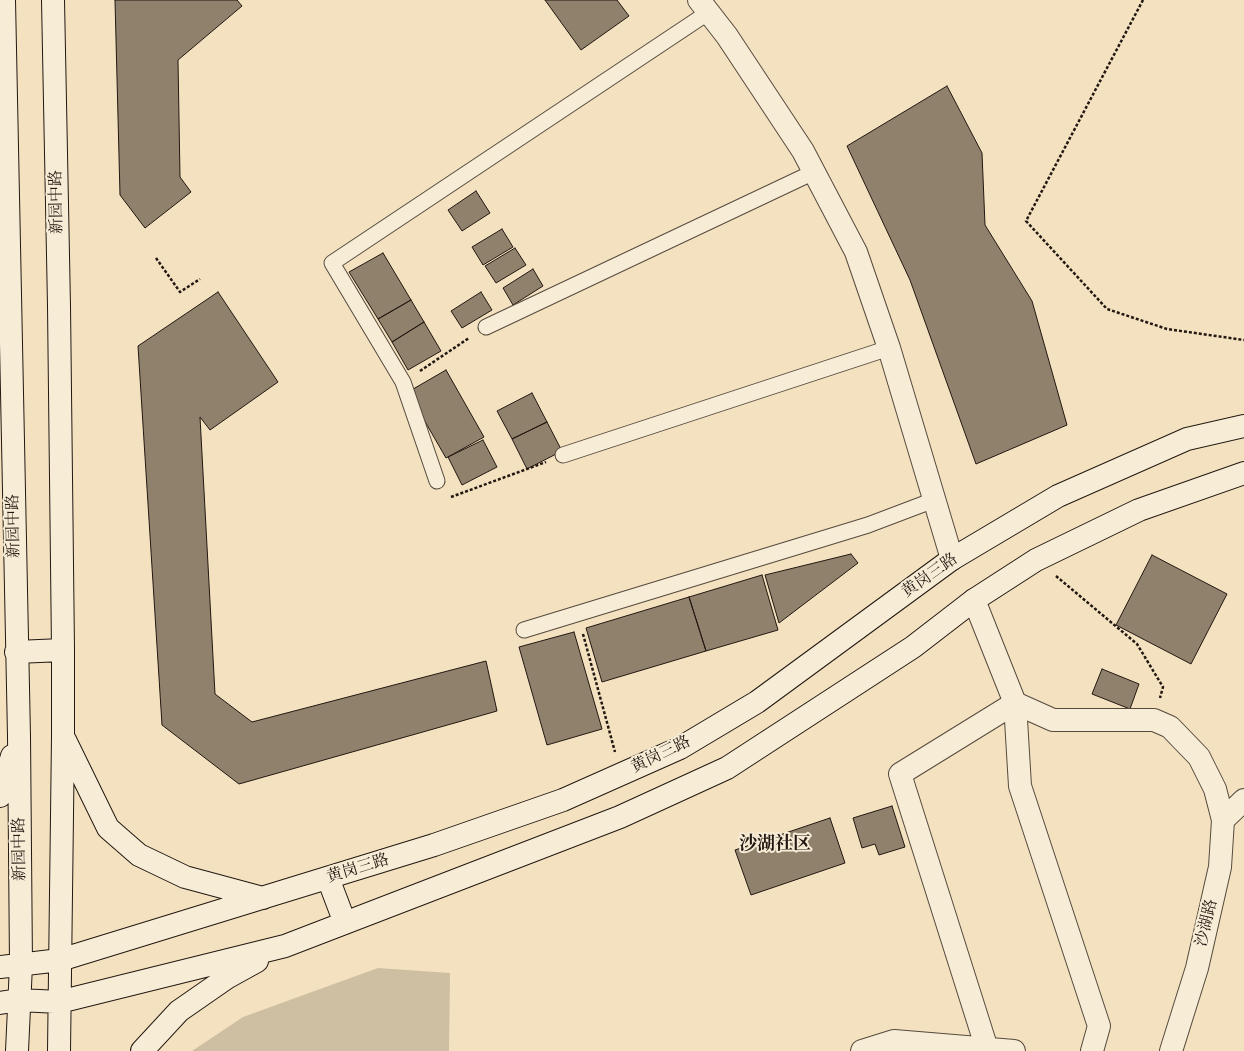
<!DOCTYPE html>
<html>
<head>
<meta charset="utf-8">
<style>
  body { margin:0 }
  canvas { display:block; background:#f3e1c0 }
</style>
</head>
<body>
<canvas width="1244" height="1051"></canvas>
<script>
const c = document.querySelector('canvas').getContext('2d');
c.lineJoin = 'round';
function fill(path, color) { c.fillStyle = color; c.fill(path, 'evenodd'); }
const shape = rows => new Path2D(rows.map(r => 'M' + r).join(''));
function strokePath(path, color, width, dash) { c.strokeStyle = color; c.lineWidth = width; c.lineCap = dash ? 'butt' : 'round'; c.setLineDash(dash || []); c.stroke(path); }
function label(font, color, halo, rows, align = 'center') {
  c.font = font + ' Alegreya,"Noto Serif SC",serif'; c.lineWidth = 4; c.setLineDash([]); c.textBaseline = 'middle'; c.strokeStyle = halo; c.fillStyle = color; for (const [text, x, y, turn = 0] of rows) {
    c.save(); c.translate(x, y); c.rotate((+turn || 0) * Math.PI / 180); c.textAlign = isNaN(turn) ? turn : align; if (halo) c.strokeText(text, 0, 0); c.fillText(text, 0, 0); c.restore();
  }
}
fill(shape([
  [378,968,450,973,449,1051,192,1051,243,1017]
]), '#cfbfa2');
const building = shape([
  [115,0,237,0,242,6,178,60,180,177,191,192,145,228,120,195,115,0],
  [545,0,617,0,629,16,581,50,545,0],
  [947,86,982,153,985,225,1032,301,1067,425,976,464,910,280,847,146,947,86],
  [476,191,490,213,462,231,448,210,476,191],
  [502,229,513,247,483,265,472,247,502,229],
  [515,248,526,265,496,283,485,266,515,248],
  [383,253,411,300,378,319,349,272,383,253],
  [533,269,543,286,513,305,503,288,533,269],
  [218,292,278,382,210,430,200,417,215,694,252,722,486,661,497,711,239,784,162,725,138,346,218,292],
  [481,292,492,310,462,328,451,311,481,292],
  [411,300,424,322,392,342,378,319,411,300],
  [424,322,441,351,408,370,392,342,424,322],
  [446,370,484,437,446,458,408,392,446,370],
  [532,393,547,422,512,439,497,411,532,393],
  [547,422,562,451,527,469,512,439,547,422],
  [483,440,497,467,462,485,448,457,483,440],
  [851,554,858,563,779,623,765,575,851,554],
  [1152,555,1227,594,1191,664,1116,625,1152,555],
  [762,575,778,630,706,651,689,597,762,575],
  [689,597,706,651,602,682,586,628,689,597],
  [574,632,602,729,547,745,519,647,574,632],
  [1102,669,1139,684,1130,709,1092,694,1102,669],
  [892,806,905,847,879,855,875,844,862,848,853,818,892,806],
  [830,818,845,863,751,895,735,850,830,818]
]);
fill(building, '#8f816c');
strokePath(building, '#221811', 1);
const service = shape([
  [486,327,814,172],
  [563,455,889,348],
  [437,481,403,382,332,263,709,12],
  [524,630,868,525,934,500]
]);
const minor = shape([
  [699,0,727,36,803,151,856,252,889,348,952,559],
  [974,600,1015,703,1053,720,1154,720,1170,727,1199,757,1215,789,1223,820,1244,800],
  [987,1049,900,774,1015,703,1020,786,1099,1026,1092,1051],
  [862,1051,894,1041,1014,1051]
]);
const tertiary = shape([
  [1171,1051,1197,968,1220,867,1223,820]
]);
const secondary = shape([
  [4,0,19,736,21,965,17,1051],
  [53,0,59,306,63,650,63,736,59,1051],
  [16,652,63,650],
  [65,740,108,828,139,855,185,877,263,898],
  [0,796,12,756],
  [328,878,345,923],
  [0,967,60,960,434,845,563,800,680,748,757,702,952,559,1058,496,1187,439,1244,426],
  [0,1003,19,1000,59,1002,285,946,620,817,727,768,913,647,974,600,1036,560,1139,510,1244,473],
  [142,1051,179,1011,228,977,257,961]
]);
strokePath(service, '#564a3d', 17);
strokePath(minor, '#564a3d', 24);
strokePath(tertiary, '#564a3d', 24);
strokePath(secondary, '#221811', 24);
strokePath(shape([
  [1143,0,1026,221,1107,309,1167,329,1244,340],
  [156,258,180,292,200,279],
  [420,371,469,338],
  [451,497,546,462],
  [1056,576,1137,644,1163,687,1160,698],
  [583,634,615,752]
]), '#221811', 2.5, [3, 2]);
strokePath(service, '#f7ecd6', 15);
strokePath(minor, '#f7ecd6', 22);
strokePath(tertiary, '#f7ecd6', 22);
strokePath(secondary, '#f7ecd6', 22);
label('16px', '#221811', '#f7ecd6', [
  ["新园中路",57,202,-91],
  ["新园中路",14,526,-91],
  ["黄岗三路",930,576,-35],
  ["黄岗三路",661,755,-26],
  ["新园中路",20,849,-91],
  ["黄岗三路",358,869,-17],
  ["沙湖路",1207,923,-77]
]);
label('bold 18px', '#221811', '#f7ecd6', [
  ["沙湖社区",775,845]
]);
</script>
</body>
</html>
